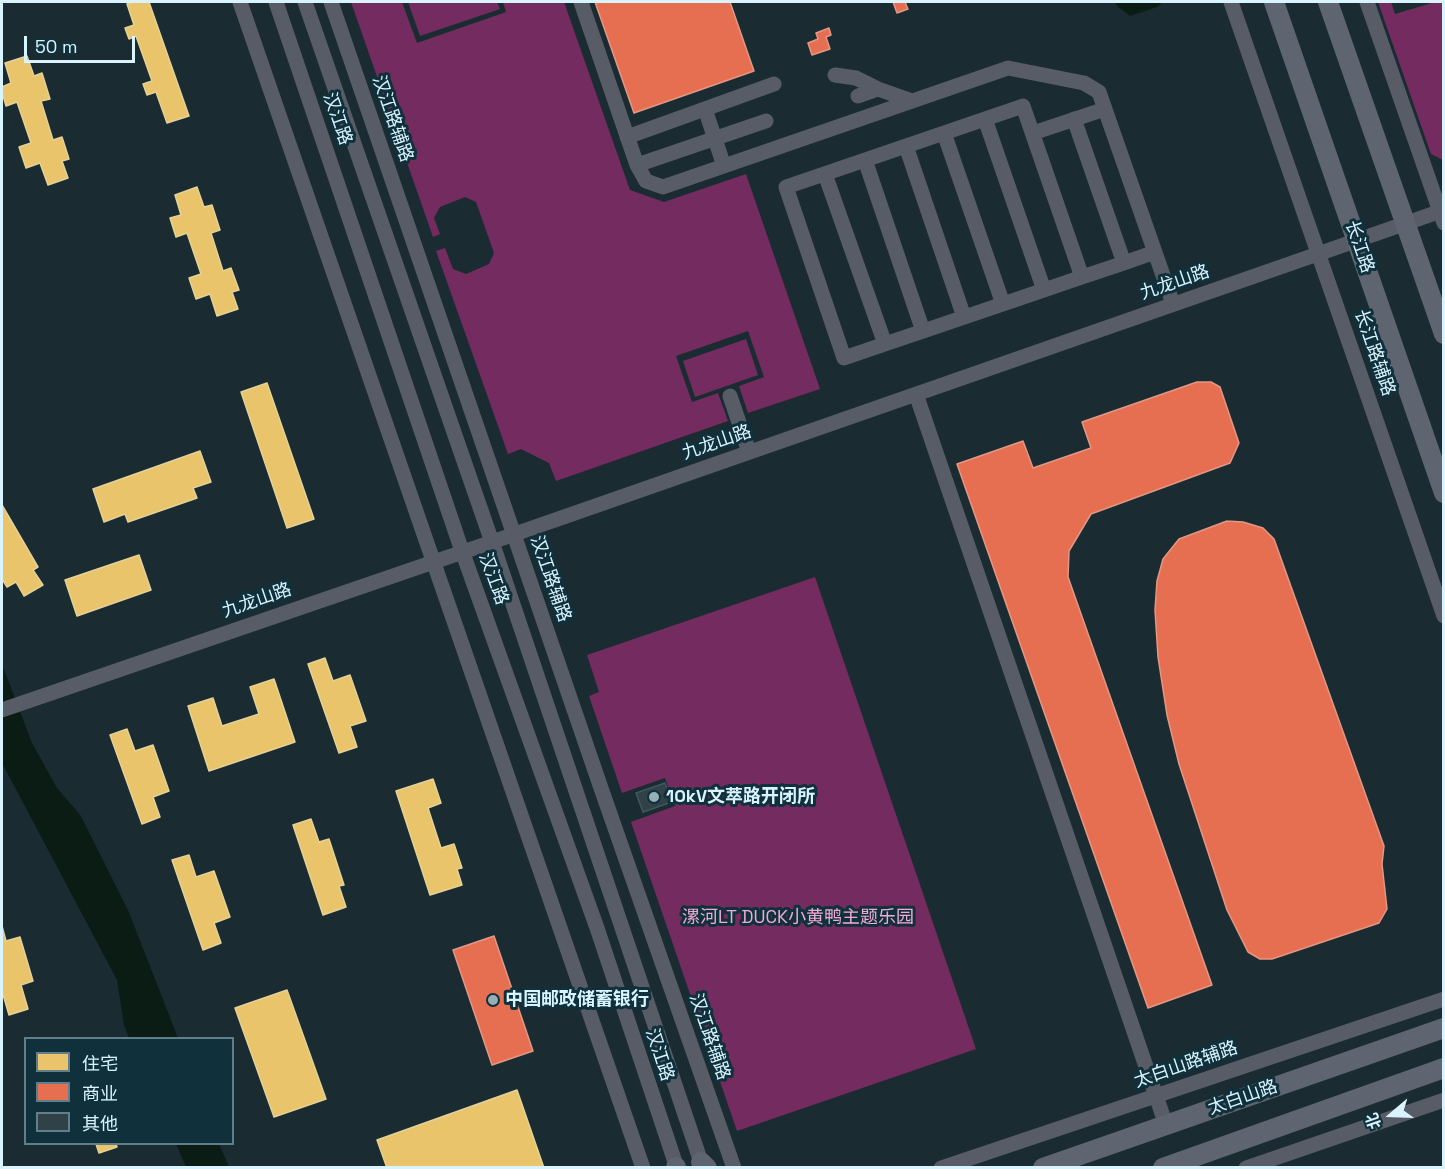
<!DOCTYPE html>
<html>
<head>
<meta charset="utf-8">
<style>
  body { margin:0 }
  #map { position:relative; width:1445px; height:1169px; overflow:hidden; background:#1a2c32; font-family:"Space Grotesk","Noto Sans SC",sans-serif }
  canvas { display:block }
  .frame { position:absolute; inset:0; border:3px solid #d9f4ff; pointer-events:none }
  .legend { position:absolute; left:24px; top:1037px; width:210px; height:108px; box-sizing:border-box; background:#10313c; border:2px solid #607f8a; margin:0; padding:8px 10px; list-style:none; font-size:18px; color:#d9f4ff }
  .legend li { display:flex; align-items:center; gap:12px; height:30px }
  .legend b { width:30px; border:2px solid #607f8a }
  .north { position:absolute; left:1361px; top:1085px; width:60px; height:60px; -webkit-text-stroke:4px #10313c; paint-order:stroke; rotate:251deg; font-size:16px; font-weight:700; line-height:24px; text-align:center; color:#d9f4ff }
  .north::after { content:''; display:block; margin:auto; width:21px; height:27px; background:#d9f4ff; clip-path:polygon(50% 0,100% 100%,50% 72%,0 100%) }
  .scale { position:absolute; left:24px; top:36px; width:111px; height:27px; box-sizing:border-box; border:3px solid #d9f4ff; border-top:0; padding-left:8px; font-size:18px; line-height:21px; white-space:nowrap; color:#d9f4ff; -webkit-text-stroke:4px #10313c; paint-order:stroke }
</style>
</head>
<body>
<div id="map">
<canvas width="1445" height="1169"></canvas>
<div class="frame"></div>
<ul class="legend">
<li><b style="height:16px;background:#e9c46a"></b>住宅</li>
<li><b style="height:16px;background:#e76f51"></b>商业</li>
<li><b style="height:16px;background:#304148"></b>其他</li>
</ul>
<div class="north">北</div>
<div class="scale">50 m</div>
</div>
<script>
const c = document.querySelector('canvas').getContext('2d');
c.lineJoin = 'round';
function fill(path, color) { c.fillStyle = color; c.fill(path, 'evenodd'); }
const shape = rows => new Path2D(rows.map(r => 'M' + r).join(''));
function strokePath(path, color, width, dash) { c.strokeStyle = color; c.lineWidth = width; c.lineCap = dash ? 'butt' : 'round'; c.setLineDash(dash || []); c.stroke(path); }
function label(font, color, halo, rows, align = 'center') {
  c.font = font + ' "Space Grotesk","Noto Sans SC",sans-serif'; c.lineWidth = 6; c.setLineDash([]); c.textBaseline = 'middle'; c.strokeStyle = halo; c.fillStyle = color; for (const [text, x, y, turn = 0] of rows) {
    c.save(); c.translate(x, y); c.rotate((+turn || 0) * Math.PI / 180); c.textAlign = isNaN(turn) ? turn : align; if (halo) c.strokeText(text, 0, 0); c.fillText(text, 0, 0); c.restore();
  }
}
fill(shape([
  [351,2,402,2,417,43,506,12,503,2,564,2,630,190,664,202,746,174,820,389,748,413,739,386,764,377,748,331,676,356,692,402,718,393,728,421,556,481,549,463,521,449,508,454,436,251,445,248,453,269,466,274,489,264,494,253,476,202,465,197,440,207,434,218,440,234,433,237],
  [408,2,497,2,500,9,420,36],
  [1378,2,1391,2,1395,14,1435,2,1443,2,1443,160,1431,154],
  [746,339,758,375,695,397,683,361],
  [815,577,976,1049,737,1131,631,822,675,806,665,778,622,793,589,696,599,692,587,655]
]), '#742b5f');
fill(shape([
  [1115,2,1163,2,1157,7,1130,16,1117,6],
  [2,665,5,672,32,743,57,788,81,816,128,910,178,1038,129,1038,124,1025,117,980,2,763],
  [176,1144,219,1144,229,1167,186,1167]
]), '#0b1c15');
const homes = shape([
  [133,2,149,2,189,116,167,123,156,92,147,95,143,84,152,81,136,36,129,39,125,28,134,25,127,4,133,2],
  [27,56,34,76,42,73,50,99,41,101,53,140,62,137,69,159,62,161,68,178,48,185,40,163,26,168,19,147,31,143,17,102,6,106,2,92,2,87,11,83,5,63,27,56],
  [197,187,204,207,212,205,220,230,211,233,223,271,231,268,239,290,232,292,238,309,217,316,210,294,196,299,189,278,201,274,187,233,176,237,170,218,181,215,175,195,197,187],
  [267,383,314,519,287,528,241,392,267,383],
  [200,451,211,482,193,488,197,498,128,522,125,514,104,522,93,489,200,451],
  [2,505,38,567,33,570,43,585,24,596,16,582,7,587,2,579,2,505],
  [139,555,151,590,77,616,65,580,139,555],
  [325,658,333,681,350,675,366,721,350,726,357,747,339,753,308,664,325,658],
  [274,679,295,742,209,771,188,706,213,698,222,726,259,714,250,687,274,679],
  [127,729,135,751,153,745,169,791,153,797,160,817,142,824,110,735,127,729],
  [433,779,441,803,428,808,441,848,454,844,462,868,457,869,462,885,430,895,396,791,433,779],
  [311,819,319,842,329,839,344,885,339,886,346,907,323,915,293,825,311,819],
  [189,855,196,877,214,871,230,917,214,923,221,943,203,950,172,860,189,855],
  [2,926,6,941,20,937,33,981,21,985,28,1009,9,1015,2,991,2,926],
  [287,990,326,1099,274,1117,235,1008,287,990],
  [517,1090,544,1168,387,1168,377,1140,517,1090],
  [96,1144,116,1144,117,1147,99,1153,96,1144]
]);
fill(homes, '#e9c46a');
strokePath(homes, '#e4d297', 1.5);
const shops = shape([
  [595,2,730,2,754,71,634,113,595,2],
  [893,2,905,2,908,9,897,13,893,2],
  [829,28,831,35,826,37,830,49,812,55,808,43,818,39,816,33,829,28],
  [1197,382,1211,382,1220,387,1239,443,1230,463,1091,514,1069,551,1068,577,1212,985,1148,1008,957,464,1023,441,1033,468,1091,448,1082,422,1197,382],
  [1227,521,1243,522,1263,528,1274,539,1384,846,1382,864,1387,909,1379,923,1272,959,1260,959,1248,952,1227,910,1179,764,1167,715,1158,657,1155,610,1157,581,1163,559,1179,539,1227,521],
  [494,936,533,1051,492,1065,453,950,494,936]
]);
fill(shops, '#e76f51');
strokePath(shops, '#e39785', 1.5);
const building = shape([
  [665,783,672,802,643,812,636,793,665,783]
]);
fill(building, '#304148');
strokePath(building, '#3f5760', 1.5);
strokePath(shape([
  [240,2,643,1168],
  [276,2,461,548,597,928,677,1168],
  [305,2,492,542,703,1168],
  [331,2,602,791,734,1168],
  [581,2,637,165,646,181,663,187,1008,68,1084,83,1099,92,1173,304],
  [1231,2,1444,616],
  [1367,2,1444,223],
  [835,75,856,78,878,89],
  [858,96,878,89,912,101],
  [705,109,724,166],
  [985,119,1044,290],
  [1074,119,1124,263],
  [944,133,1003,304],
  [1033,133,1105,109],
  [627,137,774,84],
  [906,146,964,317],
  [865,160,923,331],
  [637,165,766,121],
  [825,174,885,344],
  [1082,277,1023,106,786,187,844,358,885,344,1003,304,1044,290,1082,277,1124,263,1155,252],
  [916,394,1166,1125],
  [730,396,749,452],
  [2,710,492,542,1444,210],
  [941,1168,1444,999],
  [1246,1168,1444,1100]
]), '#585c66', 15);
strokePath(shape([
  [1274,2,1444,493],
  [1328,2,1444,334],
  [701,1162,707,1168],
  [676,1168,676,1167],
  [1043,1168,1444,1028],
  [1163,1168,1444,1068]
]), '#5f6471', 20);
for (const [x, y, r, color] of [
  [654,797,6,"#96aeb7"],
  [493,1000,6,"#96aeb7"]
]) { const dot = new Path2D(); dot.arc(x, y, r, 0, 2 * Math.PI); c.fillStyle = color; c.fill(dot); strokePath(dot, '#10313c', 2); }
label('18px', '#d9f4ff', '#10313c', [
  ["汉江路",337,119,71],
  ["汉江路辅路",392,119,71],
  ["长江路",1359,247,71],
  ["九龙山路",1175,283,-19],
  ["长江路辅路",1374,353,71],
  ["九龙山路",717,443,-19],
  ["汉江路",493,579,70],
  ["汉江路辅路",550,579,71],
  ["九龙山路",257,601,-19],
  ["汉江路辅路",709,1037,71],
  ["汉江路",659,1055,72],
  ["太白山路辅路",1186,1065,-19],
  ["太白山路",1243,1098,-19]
]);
label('bold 18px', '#d9f4ff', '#10313c', [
  ["10kV文萃路开闭所",666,797],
  ["中国邮政储蓄银行",505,1000]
], 'left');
label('18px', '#f3a9d5', '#10313c', [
  ["漯河LT DUCK小黄鸭主题乐园",798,918]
]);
</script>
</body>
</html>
